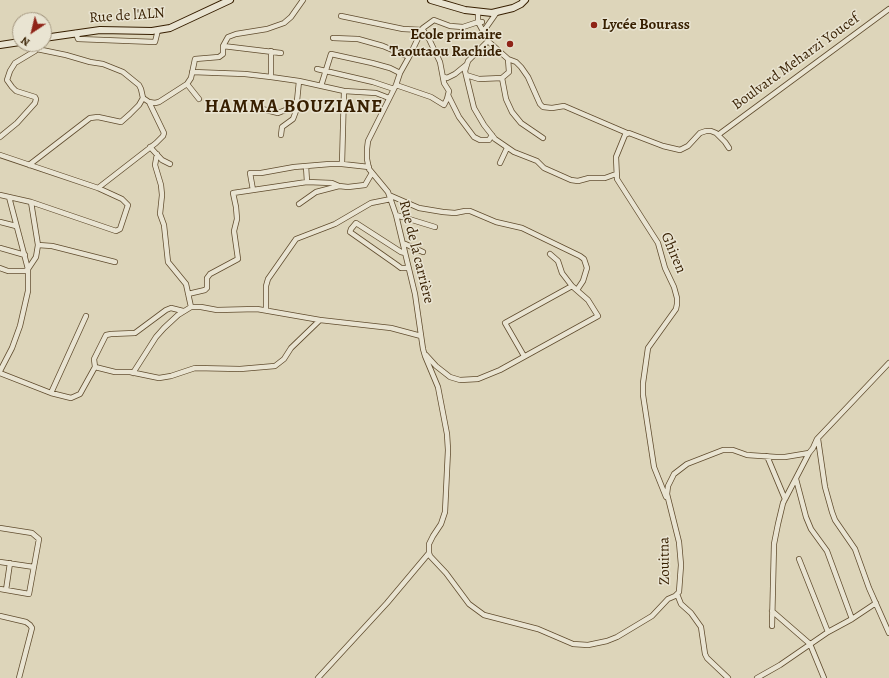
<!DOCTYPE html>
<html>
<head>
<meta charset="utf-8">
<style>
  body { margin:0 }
  #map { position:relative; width:889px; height:678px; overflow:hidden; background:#ddd5ba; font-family:Alegreya,serif }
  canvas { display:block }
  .north { position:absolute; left:12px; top:12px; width:40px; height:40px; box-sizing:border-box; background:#e9e4d2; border:1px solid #a2957e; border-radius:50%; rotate:215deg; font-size:11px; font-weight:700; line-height:16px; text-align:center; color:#371f00 }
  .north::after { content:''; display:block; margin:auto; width:14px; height:18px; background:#8f2418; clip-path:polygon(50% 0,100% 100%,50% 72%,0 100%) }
</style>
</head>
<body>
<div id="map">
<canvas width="889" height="678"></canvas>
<div class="north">N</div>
</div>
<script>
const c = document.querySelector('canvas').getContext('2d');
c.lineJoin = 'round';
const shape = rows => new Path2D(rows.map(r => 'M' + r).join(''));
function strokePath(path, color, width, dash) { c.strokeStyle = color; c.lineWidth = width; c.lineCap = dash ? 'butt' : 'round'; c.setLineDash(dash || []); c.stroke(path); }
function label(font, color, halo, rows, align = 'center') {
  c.font = font + ' Alegreya,serif'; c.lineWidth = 3; c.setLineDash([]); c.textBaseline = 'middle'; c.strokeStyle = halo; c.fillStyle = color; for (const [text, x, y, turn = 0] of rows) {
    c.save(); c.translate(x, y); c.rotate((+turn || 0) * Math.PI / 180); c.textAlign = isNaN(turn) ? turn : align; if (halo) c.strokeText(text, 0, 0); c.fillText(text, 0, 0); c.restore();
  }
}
const street = shape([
  [478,12,478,22,489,42,508,59,516,62,521,67,528,77,540,104,543,107,552,108,564,106,627,133],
  [341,16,403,29,423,30,429,39,440,62,444,83,449,91,447,99,444,105,431,97,396,85],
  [483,32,497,12],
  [76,33,78,39,155,42,158,30],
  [333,38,358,39,383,46,409,57],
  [488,41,468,61,465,71,474,108,484,125,495,139,514,152,537,161,544,168,571,180,578,181,589,178,605,178,616,174],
  [223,46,281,53],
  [508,59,509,72,502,78,506,99,512,112,521,123,543,138],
  [317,69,373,82,394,89],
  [192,72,245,74,271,77,299,81,344,91,376,93,389,98],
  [466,75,479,79,502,78],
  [271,77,271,51],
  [444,77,447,78,455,74,466,65],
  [187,84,199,99],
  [321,86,331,54,372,63,390,68,400,73],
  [448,95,459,117,474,137,480,140,489,140,492,135],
  [149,102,155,103,159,102,187,84,191,78,195,59,219,57,223,54,223,46,228,37,236,34,267,29,284,23,291,17,303,0],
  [258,108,278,113,288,109,296,111],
  [281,135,282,127,293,119,296,111,299,81],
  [718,135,889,9],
  [0,137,17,123,35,103,36,99,35,97,16,91,12,87,7,80,10,71,15,63,35,51,38,44],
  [150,147,162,160,170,164],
  [157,154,155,165,161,185,162,195,160,214,164,225,168,262,186,284,191,307],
  [0,155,98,188,122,199,128,205,120,229,116,231,31,202,0,195],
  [500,163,507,148],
  [342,164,344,91],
  [29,165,90,118,98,117,121,122,130,114,139,105,143,98,141,89,139,85,123,72,103,64,90,62,66,55,37,49],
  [306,166,307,182,332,183,339,186,348,187,365,185,372,173],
  [98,188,156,143,163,136,164,133,149,102,143,98],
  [253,190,250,173,261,173,294,167,330,164,342,164,369,167],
  [389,195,419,208,443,212,455,213,465,211,470,211,496,222,522,228,580,256,584,259,587,268,583,281,577,290],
  [299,204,316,192,339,186],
  [396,215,435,227],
  [0,222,16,226],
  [403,243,423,252],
  [38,245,52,246,115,262],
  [0,248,25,255],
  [405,253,401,252,356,223,351,229,350,232,397,265,401,268,408,268],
  [0,268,8,271,25,271,28,269,36,257,38,245,31,202],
  [188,294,205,290,207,288,207,278,210,274,238,259,234,231,237,219,236,207,233,193,307,182],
  [266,310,266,286,268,279,296,239,335,224,371,203,391,199],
  [426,355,436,366,450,377,460,380,478,379,500,370,598,316,588,300,572,286,562,273,558,261,550,254],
  [524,356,505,323,572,286],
  [95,367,94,359,106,335,111,334,135,333,166,310,171,308,183,311],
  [0,371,12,348,20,326,28,291,28,269,9,197],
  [0,373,51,393,71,398,80,394,95,367,115,372,130,372,159,378,171,376,195,368,240,369,275,366,284,359,291,348,320,320,391,328,421,336],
  [133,373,156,337,164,328,178,315,191,307,201,307,217,310,257,309,320,320],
  [51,393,86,316],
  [818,439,825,487,832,512,835,520,855,549,869,588,889,633],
  [767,456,785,499],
  [796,479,806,517,811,529,827,551,852,619],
  [666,497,654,467,643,395,643,383,648,348,676,309,677,304,677,298,674,287,665,268,658,243,617,179,616,157,625,135,629,133,663,146,680,150,688,146,700,133,706,131,711,131,716,133,725,142,729,148],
  [0,528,32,533,39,539,29,594,0,589],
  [429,553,430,556,446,573,469,604,484,615,538,629,573,644,588,645,607,641,617,637,652,616,668,599,675,596,679,592,681,565,679,542,667,494,668,486,674,474,687,464,723,450,733,450,747,455,776,457,785,457,809,453,813,448,817,439,889,363],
  [429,553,429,544,433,536,441,524,445,512,448,450,447,434,438,387,425,356,423,349,415,294,396,215,388,192,369,169,367,159,367,149,368,141,396,85,400,73,409,57,423,28,434,20,450,26,463,27,478,22,482,22],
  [799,559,828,632],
  [0,562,34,567],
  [6,590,10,563],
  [677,594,681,604,691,613,701,627,705,654,707,658,728,678],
  [772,611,810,644,824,678],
  [0,616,26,622,30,625,32,628,19,678],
  [772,626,774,544,778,524,783,503,809,453],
  [318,678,387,603,429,553],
  [757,678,780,665,828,632,852,619,876,603]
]);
const secondary = shape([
  [431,0,465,10,492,13,513,8,521,4,525,0],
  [44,38,100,30,152,31,170,28,230,0],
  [0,45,20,42]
]);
strokePath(street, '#604c2e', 6);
strokePath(secondary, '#371f00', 8);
strokePath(street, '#e9e4d2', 4.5);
strokePath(secondary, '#e9e4d2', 6);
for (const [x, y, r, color] of [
  [594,25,4,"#8f2418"],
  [510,44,4,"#8f2418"]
]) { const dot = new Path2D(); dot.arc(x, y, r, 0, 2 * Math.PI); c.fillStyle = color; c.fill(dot); strokePath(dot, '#e9e4d2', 1.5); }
label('15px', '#371f00', '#e9e4d2', [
  ["Rue de l'ALN",127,16,-4],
  ["Boulvard Meharzi Youcef",796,62,-36],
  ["Rue de la carrière",416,252,76],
  ["Ghiren",673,253,67],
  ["Zouitna",665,561,-91]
]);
label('bold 15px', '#371f00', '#e9e4d2', [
  ["Lycée Bourass",602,25],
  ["Ecole primaire",502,35,"right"],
  ["Taoutaou Rachide",502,52,"right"]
], 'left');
c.letterSpacing = '1px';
label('bold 19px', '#371f00', '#e9e4d2', [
  ["HAMMA BOUZIANE",294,107]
]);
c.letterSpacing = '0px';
</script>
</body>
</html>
